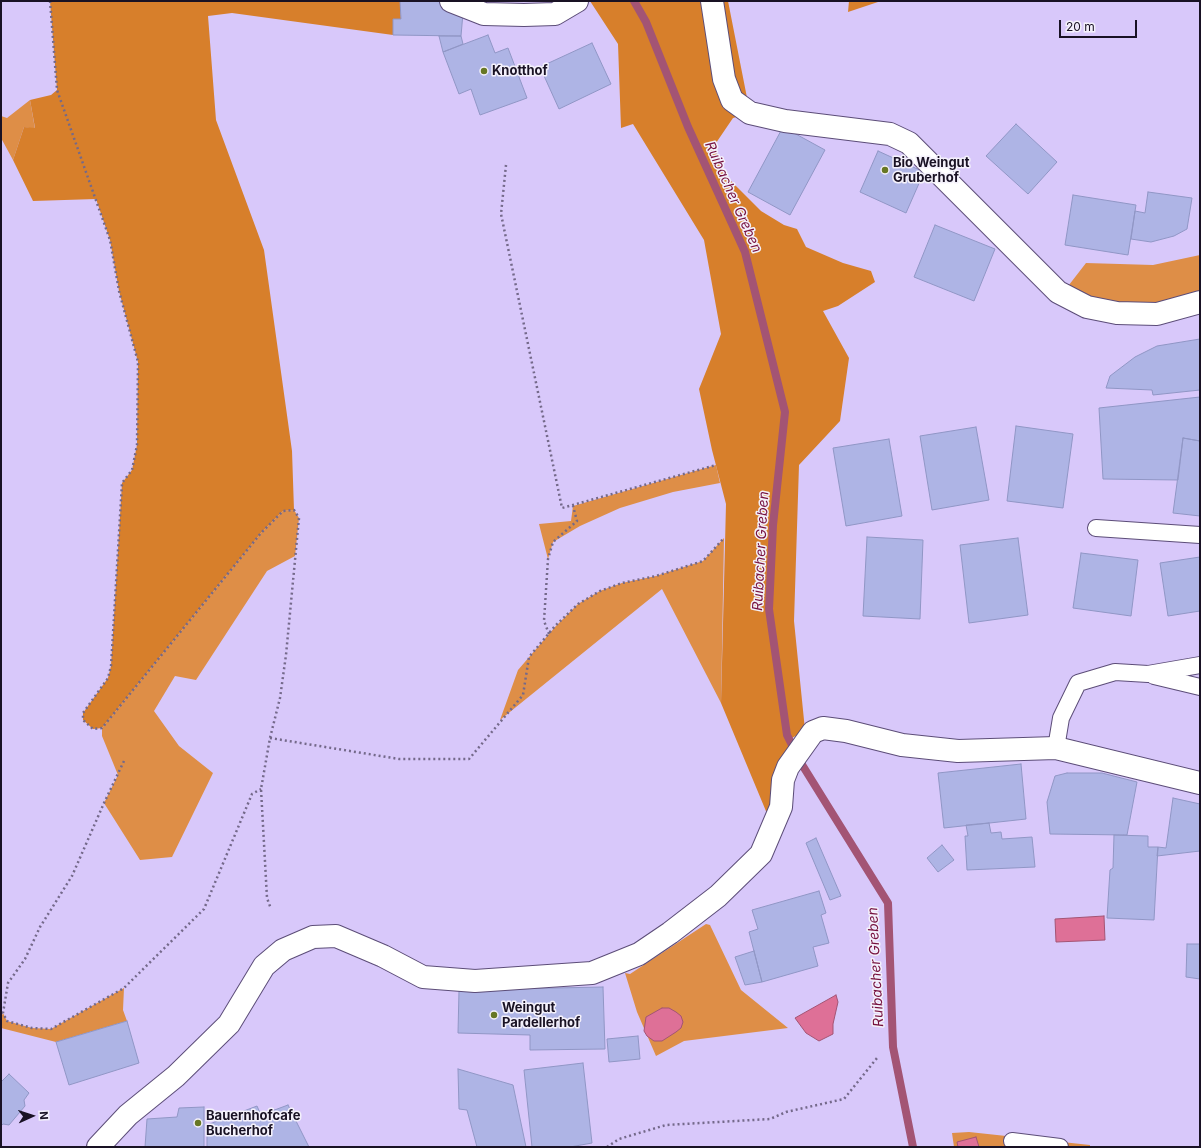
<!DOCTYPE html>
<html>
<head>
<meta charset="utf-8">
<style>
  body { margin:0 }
  #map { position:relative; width:1201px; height:1148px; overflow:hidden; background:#d8c8fa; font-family:Inter,sans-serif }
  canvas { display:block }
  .frame { position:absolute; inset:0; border:2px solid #191224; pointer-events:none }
  .north { position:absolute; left:12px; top:1096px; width:40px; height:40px; -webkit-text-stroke:3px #f4f1fb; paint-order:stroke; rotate:87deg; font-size:11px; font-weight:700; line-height:16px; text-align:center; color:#191224 }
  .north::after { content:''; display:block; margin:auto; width:14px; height:18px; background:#191224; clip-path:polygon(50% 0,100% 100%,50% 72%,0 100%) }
  .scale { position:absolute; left:1059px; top:20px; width:78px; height:18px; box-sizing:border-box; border:2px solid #191224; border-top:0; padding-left:5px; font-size:12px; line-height:14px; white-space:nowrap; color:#191224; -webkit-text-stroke:3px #f4f1fb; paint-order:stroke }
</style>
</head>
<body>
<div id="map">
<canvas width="1201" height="1148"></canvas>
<div class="frame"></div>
<div class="north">N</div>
<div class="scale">20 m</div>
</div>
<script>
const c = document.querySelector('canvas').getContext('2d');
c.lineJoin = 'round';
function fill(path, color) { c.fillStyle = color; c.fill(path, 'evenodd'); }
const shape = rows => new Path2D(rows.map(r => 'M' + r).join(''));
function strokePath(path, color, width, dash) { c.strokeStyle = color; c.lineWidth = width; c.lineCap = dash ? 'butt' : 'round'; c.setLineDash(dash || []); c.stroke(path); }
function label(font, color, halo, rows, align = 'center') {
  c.font = font + ' Inter,sans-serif'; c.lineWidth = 3; c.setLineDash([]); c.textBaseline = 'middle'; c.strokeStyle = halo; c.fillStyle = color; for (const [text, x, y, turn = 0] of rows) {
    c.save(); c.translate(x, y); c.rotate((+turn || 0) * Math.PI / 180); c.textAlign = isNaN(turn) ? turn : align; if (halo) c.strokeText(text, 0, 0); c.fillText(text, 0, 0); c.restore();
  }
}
fill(shape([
  [30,100,35,129,24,127,13,160,1,138,1,116,7,118],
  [1200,255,1200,302,1157,314,1062,294,1086,263,1153,265],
  [716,465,720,483,673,492,620,508,580,526,553,542,548,559,539,524,571,521,573,506],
  [294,510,299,518,295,556,267,571,196,680,175,676,154,711,179,746,213,773,172,857,140,860,104,803,118,775,102,736,102,728,261,533,283,511],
  [724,538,721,703,662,589,500,720,518,670,555,627,578,604,600,591,622,583,656,576,703,561],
  [706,924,710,925,741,990,788,1028,684,1041,656,1056,637,1012,625,973,630,974],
  [124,988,123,1010,127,1021,56,1042,1,1028,1,1017,3,1013,7,1021,32,1028,51,1029],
  [969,1132,1090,1145,1090,1147,954,1147,952,1133]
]), '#de8e47');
fill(shape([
  [50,1,400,1,401,19,393,19,393,35,232,13,208,16,216,120,264,250,292,451,294,510,283,511,261,533,102,728,93,729,83,720,83,713,108,678,111,666,122,483,132,470,137,445,138,362,119,291,110,240,96,199,33,201,13,160,24,127,35,128,30,100,51,95,57,90],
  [590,1,728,1,750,113,733,118,716,143,717,160,730,180,761,211,784,225,797,229,806,247,843,263,871,271,875,282,838,306,823,311,849,358,840,421,799,465,794,621,805,730,789,740,787,763,773,828,721,703,726,504,712,450,699,389,721,334,704,240,633,124,621,128,618,44],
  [849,1,881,1,848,12]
]), '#d77f2b');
const water = shape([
  [1104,916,1105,940,1056,942,1055,919,1104,916],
  [836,995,838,1002,833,1024,833,1034,819,1041,806,1033,795,1018,836,995],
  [662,1008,669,1008,676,1012,681,1016,683,1022,681,1028,676,1032,662,1041,654,1041,647,1036,644,1031,646,1017,662,1008],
  [976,1137,979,1147,958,1147,957,1142,976,1137]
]);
fill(water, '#de7097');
strokePath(water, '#a35474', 1);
strokePath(shape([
  [634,1,646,22,688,127,745,252,785,412,773,525,769,609,787,735,801,763,888,903,893,1047,913,1147]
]), '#a35474', 8);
const building = shape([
  [400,1,438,1,463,13,461,36,393,35,393,19,401,19,400,1],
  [488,35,495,53,508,48,527,98,480,115,471,89,459,94,443,52,488,35],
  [439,36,461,36,463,44,443,52,439,36],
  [592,43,611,84,559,109,540,67,592,43],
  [1016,124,1057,162,1028,194,986,156,1016,124],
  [783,127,825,150,790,215,748,192,783,127],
  [878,151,924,172,906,213,860,192,878,151],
  [1148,192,1192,198,1187,229,1174,236,1151,242,1131,239,1135,211,1145,213,1148,192],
  [1073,195,1136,205,1128,255,1065,245,1073,195],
  [935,225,995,249,974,301,914,277,935,225],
  [1200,339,1200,390,1153,395,1152,390,1106,388,1110,376,1135,357,1157,346,1200,339],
  [1200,397,1200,441,1183,438,1178,480,1103,479,1099,408,1200,397],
  [1016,426,1073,434,1063,508,1007,501,1016,426],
  [976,427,989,500,932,510,920,436,976,427],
  [1183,438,1200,441,1200,516,1173,513,1183,438],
  [889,439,902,516,846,526,833,448,889,439],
  [867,537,923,540,920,619,863,616,867,537],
  [1018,538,1028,615,969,623,960,545,1018,538],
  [1081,553,1138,560,1131,616,1073,608,1081,553],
  [1200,557,1200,611,1168,616,1160,563,1200,557],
  [1021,764,1026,819,944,828,938,773,1021,764],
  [1067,773,1102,773,1137,782,1127,835,1050,834,1047,802,1055,776,1067,773],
  [1173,798,1200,804,1200,851,1157,856,1158,847,1166,848,1173,798],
  [989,823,991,833,1001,832,1002,839,1032,837,1035,867,967,870,965,836,968,836,966,825,989,823],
  [1114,835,1148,836,1148,847,1158,847,1154,920,1107,918,1110,870,1113,868,1114,835],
  [816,838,841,896,830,900,806,843,816,838],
  [942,845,954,860,938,872,927,858,942,845],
  [819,891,826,913,821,915,829,943,813,947,818,966,762,982,749,932,758,929,752,910,819,891],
  [1187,944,1200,944,1200,979,1186,977,1187,944],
  [754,951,762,982,745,985,735,957,754,951],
  [603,987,605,1049,530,1050,530,1035,458,1033,459,990,603,987],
  [127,1021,139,1063,69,1085,56,1042,127,1021],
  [638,1036,640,1059,609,1062,607,1039,638,1036],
  [583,1063,592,1143,570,1147,532,1147,524,1070,583,1063],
  [458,1069,513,1085,526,1147,477,1147,467,1110,459,1109,458,1069],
  [9,1074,29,1093,24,1100,25,1106,9,1125,3,1124,1,1126,1,1082,9,1074],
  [288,1105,309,1147,207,1147,207,1125,257,1106,261,1115,288,1105],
  [204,1107,204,1147,145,1147,147,1119,177,1117,179,1108,204,1107]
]);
fill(building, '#aeb4e5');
strokePath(building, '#9096c5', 1);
const lane = shape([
  [1096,528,1200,535],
  [1154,676,1200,687],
  [1056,748,1061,718,1078,683,1115,672,1148,674,1200,665],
  [1012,1141,1060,1147]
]);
const street = shape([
  [451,1,484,14,524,15,555,14,577,1],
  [712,1,724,79,732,100,750,113,785,121,890,134,909,143,1058,292,1087,307,1117,313,1157,314,1200,302],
  [98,1147,128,1115,176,1076,229,1024,264,966,283,950,313,937,336,936,383,956,423,977,475,981,592,973,639,954,670,933,718,896,761,854,781,807,783,780,788,767,813,732,823,728,846,731,902,745,958,751,1056,748,1200,783]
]);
strokePath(lane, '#5c4d78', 18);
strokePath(street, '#5c4d78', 24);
strokePath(shape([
  [50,1,57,90,110,240,119,291,138,362,137,445,132,470,122,483,111,666,108,678,83,713,83,720,93,729,102,728,261,533,283,511,294,510,299,518,286,655,280,698,270,738,261,789,267,898,271,909],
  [506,165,501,214,562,508,716,465],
  [549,634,544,621,548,559,553,542,577,521,573,506],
  [270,738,399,759,469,759,523,695,529,657,555,626,578,604,600,591,622,583,656,576,703,561,724,538],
  [124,761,104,803,72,876,40,927,25,959,8,983,3,1013,7,1021,32,1028,51,1029,124,988,204,909,252,794,261,789],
  [607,1147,619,1139,666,1125,770,1119,786,1112,844,1099,877,1058]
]), '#74698a', 2.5, [2, 3]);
strokePath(lane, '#fff', 16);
strokePath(street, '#fff', 22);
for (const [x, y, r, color] of [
  [484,71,4,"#677724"],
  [885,170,4,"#677724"],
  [494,1015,4,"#677724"],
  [198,1123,4,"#677724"]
]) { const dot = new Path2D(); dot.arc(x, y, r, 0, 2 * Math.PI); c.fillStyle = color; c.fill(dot); strokePath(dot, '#f4f1fb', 1.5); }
label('bold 13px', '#191224', '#f4f1fb', [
  ["Knotthof",492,71],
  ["Bio Weingut",893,163],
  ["Gruberhof",893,178],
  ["Weingut",502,1008],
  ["Pardellerhof",502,1023],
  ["Bauernhofcafe",206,1116],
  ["Bucherhof",206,1131]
], 'left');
label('italic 14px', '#76113f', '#f4f1fb', [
  ["Ruibacher Greben",733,197,66],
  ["Ruibacher Greben",761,551,-87],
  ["Ruibacher Greben",876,967,-93]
]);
</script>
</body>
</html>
